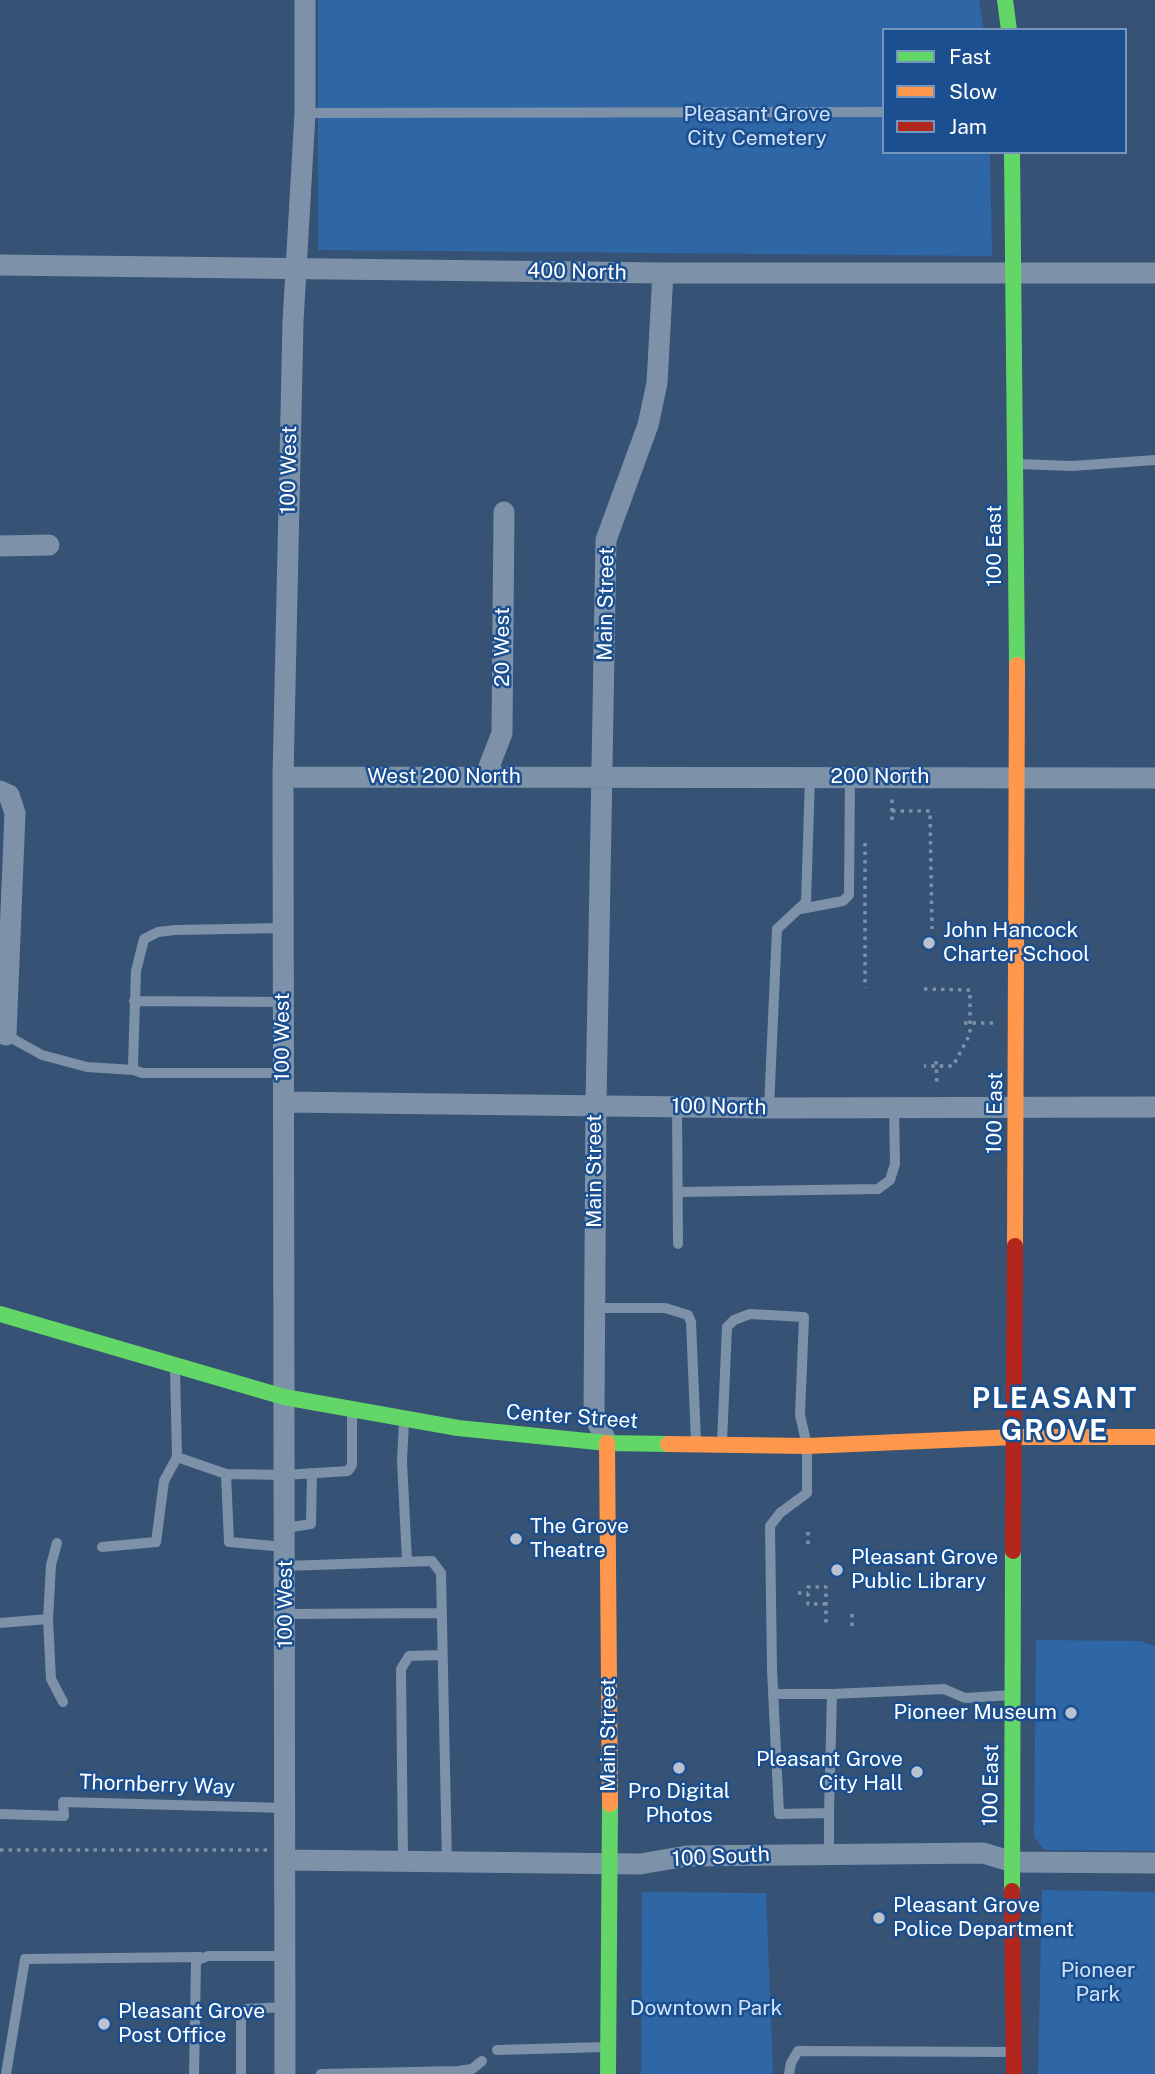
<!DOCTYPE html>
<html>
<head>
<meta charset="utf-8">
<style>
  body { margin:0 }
  #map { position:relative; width:1155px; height:2074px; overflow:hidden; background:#365274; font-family:"Public Sans",sans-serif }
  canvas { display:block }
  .legend { position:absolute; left:882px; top:28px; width:245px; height:126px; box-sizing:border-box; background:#1b4f8f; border:2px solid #7695bc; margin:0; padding:9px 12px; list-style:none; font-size:21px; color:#fff }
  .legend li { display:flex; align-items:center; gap:14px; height:35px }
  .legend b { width:35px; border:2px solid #7695bc }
</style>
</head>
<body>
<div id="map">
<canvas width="1155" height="2074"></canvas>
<ul class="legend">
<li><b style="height:9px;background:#63d668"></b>Fast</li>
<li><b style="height:9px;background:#ff974d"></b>Slow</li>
<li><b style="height:9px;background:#b3261e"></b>Jam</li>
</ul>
</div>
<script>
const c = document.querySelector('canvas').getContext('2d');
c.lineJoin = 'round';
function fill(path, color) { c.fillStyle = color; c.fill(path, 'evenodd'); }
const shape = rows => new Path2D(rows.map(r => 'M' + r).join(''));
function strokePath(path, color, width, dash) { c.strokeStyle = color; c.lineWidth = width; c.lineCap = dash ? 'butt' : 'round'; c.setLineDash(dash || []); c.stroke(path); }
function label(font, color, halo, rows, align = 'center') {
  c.font = font + ' "Public Sans",sans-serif'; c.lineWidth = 5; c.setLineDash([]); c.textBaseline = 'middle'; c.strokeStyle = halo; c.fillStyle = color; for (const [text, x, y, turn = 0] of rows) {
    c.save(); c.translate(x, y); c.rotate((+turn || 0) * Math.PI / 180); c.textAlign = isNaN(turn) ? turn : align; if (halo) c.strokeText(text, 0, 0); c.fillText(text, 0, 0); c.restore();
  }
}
fill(shape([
  [318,0,979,0,984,30,884,30,884,152,990,152,992,256,318,250],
  [1036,1640,1141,1641,1155,1646,1155,1851,1045,1850,1034,1837],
  [1042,1890,1155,1892,1155,2074,1038,2074],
  [642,1892,766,1893,773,2074,641,2074]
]), '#2f66a5');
strokePath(shape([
  [892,811,930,811,932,929],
  [892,820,892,798],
  [865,843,865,988],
  [924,989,970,990,970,1034,953,1066,924,1066],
  [964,1023,993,1023],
  [936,1061,937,1086],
  [808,1532,808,1545],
  [798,1593,808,1593],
  [826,1604,808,1604,808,1587,826,1587,826,1627],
  [852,1614,852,1626],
  [0,1850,267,1850]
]), '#7d92a8', 3.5, [3.5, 5]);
strokePath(shape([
  [305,113,884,112],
  [1018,464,1072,466,1155,460],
  [801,909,843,901,849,895,850,777],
  [283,928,175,930,158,932,144,939,136,971,133,1065,134,1070,142,1073,284,1073],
  [134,1001,283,1002],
  [6,1035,42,1055,87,1067,134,1070],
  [677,1106,678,1244],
  [769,1108,777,929,806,902,810,777],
  [679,1192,878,1189,890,1180,895,1164,894,1106],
  [595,1308,665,1308,688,1315,691,1322,696,1441],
  [175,1369,177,1457,226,1474,285,1475,348,1471,352,1465,352,1411],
  [404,1421,402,1461,407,1561],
  [722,1442,727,1327,734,1320,750,1314,804,1317,800,1415,807,1446,807,1493,780,1513,770,1526,772,1669,779,1814,829,1813,829,1853],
  [226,1474,229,1542,285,1547],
  [285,1528,311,1524,312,1473],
  [57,1543,51,1565,48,1619,51,1679,63,1702],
  [102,1547,156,1542,164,1481,177,1457],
  [285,1566,432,1561,441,1573,447,1863],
  [286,1614,442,1613],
  [0,1623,48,1619],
  [773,1694,832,1694],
  [829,1813,832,1694,944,1689,965,1698,1012,1695],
  [0,1814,64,1816,63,1802,286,1808],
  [403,1862,401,1669,409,1656,442,1655],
  [497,2050,606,2047],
  [6,2074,25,1959,200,1957],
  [194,2074,196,1961,208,1956,285,1956],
  [241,2074,241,2017,245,2009,285,2007],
  [321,2074,458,2071,472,2069,482,2061],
  [789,2074,791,2063,798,2051,1012,2052]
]), '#7d92a8', 10);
strokePath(shape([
  [0,265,663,273,1155,273],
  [0,546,49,545],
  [283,777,1155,778],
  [485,777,502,733,504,512],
  [0,791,9,795,15,813,6,1035],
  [284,1102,769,1108,1155,1107],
  [607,1443,594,1415,596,1104,606,540,648,425,657,383,663,273],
  [286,1860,640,1864,687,1856,983,1853,1013,1862,1155,1863],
  [285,2074,283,777,293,322,305,113,305,0]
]), '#7d92a8', 21);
strokePath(shape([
  [1005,0,1009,30],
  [1012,152,1017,665],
  [0,1314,284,1397,458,1428,607,1443,668,1444],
  [1012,1891,1013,1551],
  [608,2074,610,1804]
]), '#63d668', 16);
strokePath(shape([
  [1015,1246,1017,665],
  [607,1443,610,1804],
  [668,1444,807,1446,1015,1437,1155,1437]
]), '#ff974d', 16);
strokePath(shape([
  [1013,1551,1015,1246],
  [1012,1891,1014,2074]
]), '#b3261e', 16);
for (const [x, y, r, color] of [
  [929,943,7,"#b9c2ce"],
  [516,1539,7,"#b9c2ce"],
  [837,1570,7,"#b9c2ce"],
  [1071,1713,7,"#b9c2ce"],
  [679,1768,7,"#b9c2ce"],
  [917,1772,7,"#b9c2ce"],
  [879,1918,7,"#b9c2ce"],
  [104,2024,7,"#b9c2ce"]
]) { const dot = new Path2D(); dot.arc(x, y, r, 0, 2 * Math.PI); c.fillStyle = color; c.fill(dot); strokePath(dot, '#1b4f8f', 2.5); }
label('21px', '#cfe3fa', '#1b4f8f', [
  ["Pleasant Grove",757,115],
  ["City Cemetery",757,139],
  ["Pioneer",1098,1971],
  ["Park",1098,1995],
  ["Downtown Park",706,2009]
]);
label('21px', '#fff', '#1b4f8f', [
  ["400 North",577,272,1],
  ["100 West",289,470,-89],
  ["100 East",995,546,-90],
  ["Main Street",606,604,-89],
  ["20 West",503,647,-90],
  ["West 200 North",444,777],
  ["200 North",880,777],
  ["100 West",283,1037,-90],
  ["100 North",719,1107,1],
  ["100 East",995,1113,-89],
  ["Main Street",595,1171,-90],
  ["Center Street",572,1417,4],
  ["100 West",286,1604,-90],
  ["Main Street",609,1735,-90],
  ["Thornberry Way",157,1785,2],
  ["100 East",991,1785,-89],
  ["100 South",721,1857,-3]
]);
label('21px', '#fff', '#1b4f8f', [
  ["John Hancock",943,931],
  ["Charter School",943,955],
  ["The Grove",530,1527],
  ["Theatre",530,1551],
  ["Pleasant Grove",851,1558],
  ["Public Library",851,1582],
  ["Pioneer Museum",1057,1713,"right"],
  ["Pleasant Grove",903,1760,"right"],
  ["City Hall",903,1784,"right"],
  ["Pro Digital",679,1792,"center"],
  ["Photos",679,1816,"center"],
  ["Pleasant Grove",893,1906],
  ["Police Department",893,1930],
  ["Pleasant Grove",118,2012],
  ["Post Office",118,2036]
], 'left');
c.letterSpacing = '2px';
label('bold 28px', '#fff', '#1b4f8f', [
  ["PLEASANT",1055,1399],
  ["GROVE",1055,1431]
]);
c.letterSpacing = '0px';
</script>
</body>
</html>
